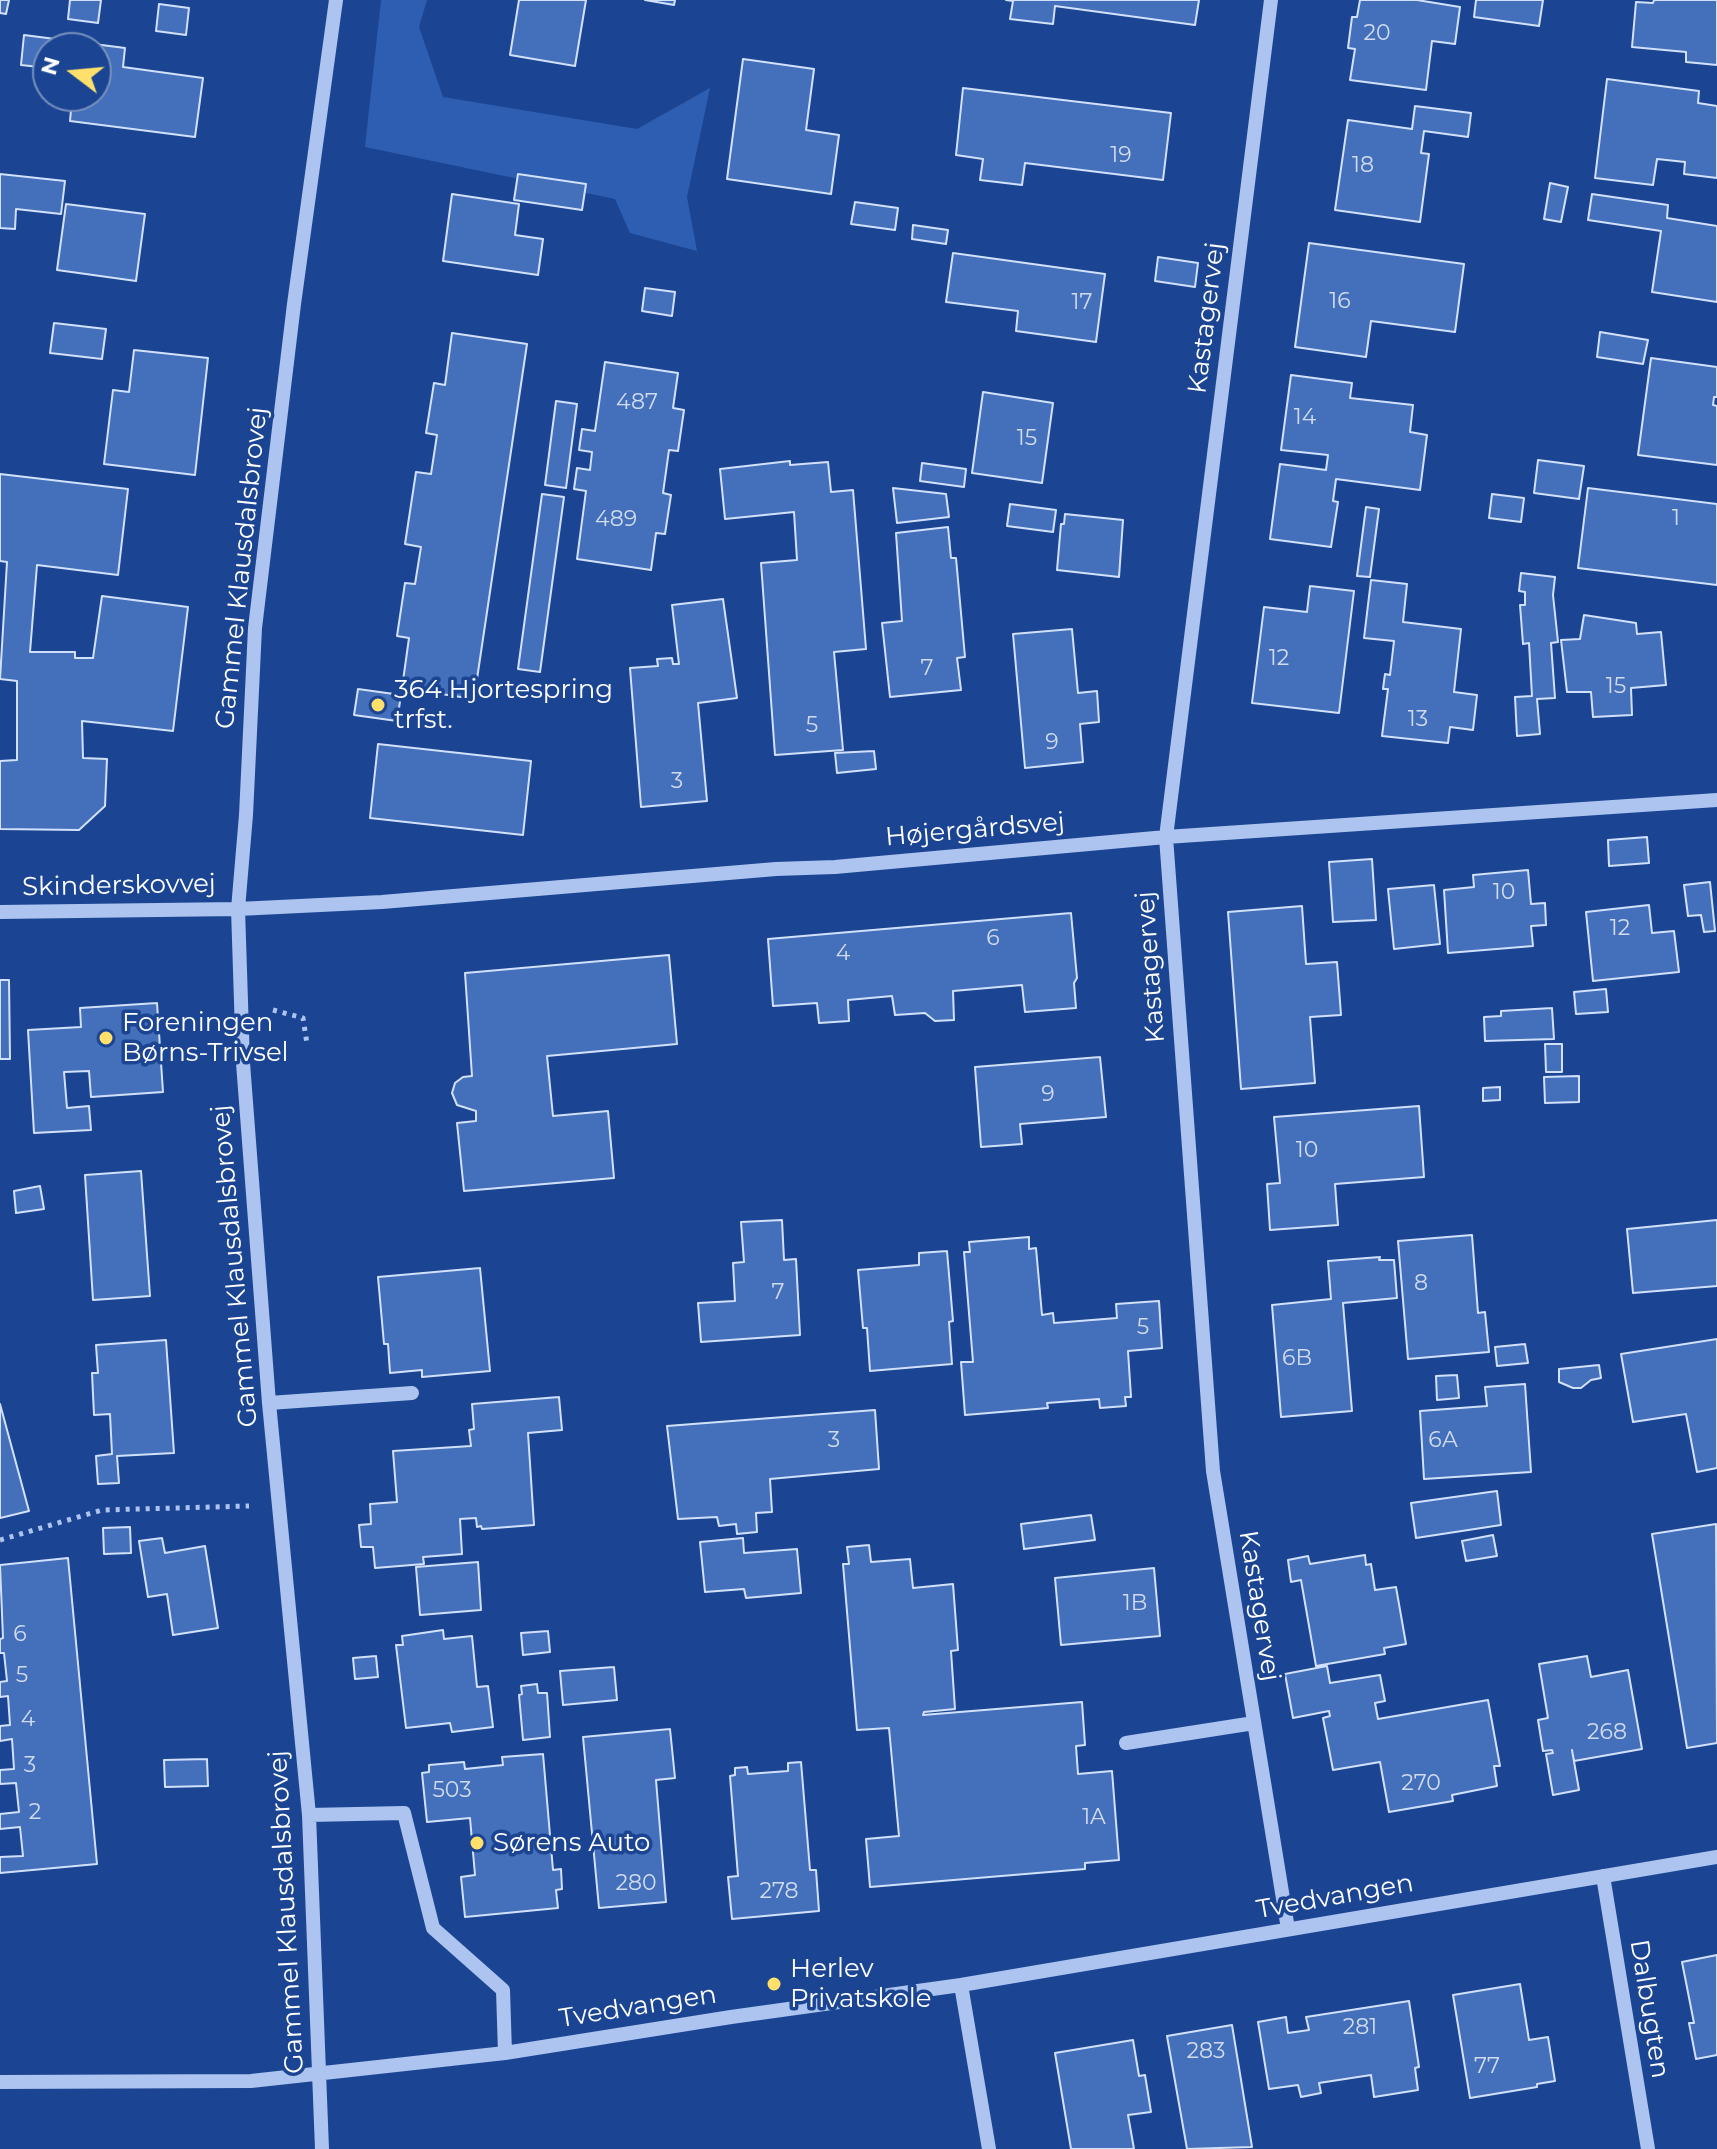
<!DOCTYPE html>
<html>
<head>
<meta charset="utf-8">
<style>
  body { margin:0 }
  #map { position:relative; width:1717px; height:2149px; overflow:hidden; background:#1b4593; font-family:Montserrat,sans-serif }
  canvas { display:block }
  .north { position:absolute; left:32px; top:32px; width:80px; height:80px; box-sizing:border-box; background:#1b4593; border:2px solid #768fbe; border-radius:50%; rotate:286deg; font-size:22px; font-weight:700; line-height:32px; text-align:center; color:#fff }
  .north::after { content:''; display:block; margin:auto; width:28px; height:36px; background:#ffe06a; clip-path:polygon(50% 0,100% 100%,50% 72%,0 100%) }
</style>
</head>
<body>
<div id="map">
<canvas width="1717" height="2149"></canvas>
<div class="north">N</div>
</div>
<script>
const c = document.querySelector('canvas').getContext('2d');
c.lineJoin = 'round';
function fill(path, color) { c.fillStyle = color; c.fill(path, 'evenodd'); }
const shape = rows => new Path2D(rows.map(r => 'M' + r).join(''));
function strokePath(path, color, width, dash) { c.strokeStyle = color; c.lineWidth = width; c.lineCap = dash ? 'butt' : 'round'; c.setLineDash(dash || []); c.stroke(path); }
function label(font, color, halo, rows, align = 'center') {
  c.font = font + ' Montserrat,sans-serif'; c.lineWidth = 7; c.setLineDash([]); c.textBaseline = 'middle'; c.strokeStyle = halo; c.fillStyle = color; for (const [text, x, y, turn = 0] of rows) {
    c.save(); c.translate(x, y); c.rotate((+turn || 0) * Math.PI / 180); c.textAlign = isNaN(turn) ? turn : align; if (halo) c.strokeText(text, 0, 0); c.fillText(text, 0, 0); c.restore();
  }
}
fill(shape([
  [381,0,427,0,419,27,443,97,637,129,710,88,687,197,697,251,630,233,615,199,365,147]
]), '#2e5eb1');
const building = shape([
  [0,0,9,0,6,14,0,13,0,0],
  [70,0,101,0,98,23,68,19,70,0],
  [519,0,586,0,575,66,510,55,519,0],
  [645,0,675,0,674,5,645,0],
  [1006,0,1199,0,1195,25,1055,6,1053,24,1010,19,1013,1,1006,0],
  [1360,0,1417,0,1460,7,1455,44,1432,41,1426,90,1350,80,1355,49,1348,48,1352,17,1357,17,1360,0],
  [1476,0,1543,0,1539,26,1474,17,1476,0],
  [1654,0,1717,0,1717,65,1686,62,1686,52,1632,47,1636,2,1653,3,1654,0],
  [159,4,189,8,186,35,156,31,159,4],
  [24,35,125,48,123,67,203,78,195,137,70,121,72,99,80,100,80,96,96,96,96,48,48,48,48,68,21,65,24,35],
  [743,59,814,69,806,130,839,135,831,194,727,179,743,59],
  [1607,79,1699,91,1698,103,1717,106,1717,178,1684,174,1685,162,1657,159,1653,185,1595,178,1607,79],
  [963,88,1171,113,1163,180,1025,163,1022,185,980,180,983,159,956,155,963,88],
  [1415,106,1471,113,1468,137,1424,131,1421,153,1429,154,1420,222,1335,210,1348,120,1412,129,1415,106],
  [0,174,65,181,61,214,16,209,15,229,0,228,0,174],
  [518,174,586,184,582,210,514,200,518,174],
  [1550,183,1568,187,1561,222,1544,219,1550,183],
  [452,194,519,204,515,235,543,239,538,275,443,261,452,194],
  [1592,194,1668,205,1667,218,1717,226,1717,302,1652,292,1661,231,1588,220,1592,194],
  [855,202,898,208,895,230,851,224,855,202],
  [66,204,145,214,136,281,57,270,66,204],
  [913,225,948,230,946,244,912,239,913,225],
  [1309,243,1464,264,1455,332,1371,321,1366,357,1295,347,1309,243],
  [953,253,1105,274,1096,342,1016,331,1018,311,946,302,953,253],
  [1158,257,1198,263,1195,287,1155,281,1158,257],
  [645,288,675,292,672,316,642,311,645,288],
  [54,323,106,329,102,359,50,353,54,323],
  [1600,332,1648,340,1643,364,1597,357,1600,332],
  [452,333,527,344,474,699,402,688,409,638,397,636,405,583,415,584,421,547,405,544,416,472,431,474,437,435,426,433,434,383,445,385,452,333],
  [134,350,208,358,195,475,104,464,113,390,129,392,134,350],
  [1651,358,1717,367,1717,397,1714,397,1713,405,1717,406,1717,465,1638,455,1651,358],
  [605,362,678,373,673,408,684,410,678,451,669,450,663,493,671,495,665,534,656,533,651,570,577,559,586,491,574,489,577,468,590,470,592,452,579,450,582,429,595,431,605,362],
  [1291,375,1352,383,1350,398,1413,405,1410,432,1427,435,1420,490,1336,479,1333,501,1338,502,1331,547,1270,539,1280,464,1326,470,1328,455,1281,450,1291,375],
  [983,392,1053,403,1042,483,972,473,983,392],
  [556,401,577,404,566,488,545,485,556,401],
  [1538,460,1584,466,1579,499,1534,493,1538,460],
  [790,461,790,465,828,462,831,492,853,490,866,649,834,652,843,750,775,755,761,563,797,560,794,512,725,519,720,469,790,461],
  [922,463,966,469,964,487,920,481,922,463],
  [0,474,128,489,118,575,37,565,30,652,75,652,75,658,93,658,102,596,188,607,173,731,82,721,83,758,107,759,105,806,79,830,0,829,0,761,17,760,17,681,0,679,7,562,0,561,0,474],
  [893,488,946,494,949,517,897,523,893,488],
  [1588,488,1717,504,1717,585,1578,568,1588,488],
  [542,494,564,497,540,672,518,669,542,494],
  [1492,494,1524,498,1521,522,1489,518,1492,494],
  [1010,504,1056,510,1053,532,1007,526,1010,504],
  [1366,507,1379,509,1370,577,1357,576,1366,507],
  [1065,514,1123,520,1119,577,1057,570,1061,524,1064,524,1065,514],
  [948,527,951,558,956,558,965,657,957,658,961,690,890,697,882,623,902,621,896,533,948,527],
  [1521,573,1555,577,1553,595,1558,642,1551,643,1555,698,1537,699,1540,734,1517,736,1515,697,1532,696,1529,643,1523,644,1520,605,1525,605,1525,592,1519,591,1521,573],
  [1371,580,1407,584,1403,622,1461,629,1454,692,1477,695,1473,730,1450,727,1448,743,1382,736,1388,689,1383,689,1385,674,1390,675,1394,641,1364,638,1371,580],
  [1310,586,1354,591,1339,713,1252,703,1264,607,1307,612,1310,586],
  [723,599,737,698,698,703,707,801,641,807,630,668,658,666,657,659,672,658,673,664,679,664,672,605,723,599],
  [1584,615,1636,623,1637,634,1661,632,1666,685,1631,688,1632,715,1593,717,1591,692,1567,692,1561,640,1580,639,1584,615],
  [1072,629,1078,693,1097,691,1099,722,1080,724,1083,762,1025,768,1013,634,1072,629],
  [358,689,401,695,397,721,354,715,358,689],
  [378,744,531,761,523,835,370,818,378,744],
  [874,751,876,769,837,773,835,753,874,751],
  [1647,837,1649,863,1609,866,1608,840,1647,837],
  [1372,859,1376,920,1333,922,1329,862,1372,859],
  [1528,870,1531,904,1545,903,1546,925,1531,926,1533,946,1448,953,1444,890,1474,887,1473,875,1528,870],
  [1710,882,1715,931,1704,932,1701,915,1688,916,1684,885,1710,882],
  [1434,885,1440,944,1394,949,1388,889,1434,885],
  [1649,905,1652,933,1674,931,1679,972,1593,981,1586,912,1649,905],
  [1302,906,1306,964,1337,962,1341,1015,1310,1017,1315,1083,1241,1089,1228,912,1302,906],
  [1071,913,1077,978,1074,983,1076,1008,1025,1012,1022,985,953,991,954,1020,935,1021,925,1013,895,1015,892,996,848,1000,849,1021,819,1023,817,1003,773,1006,768,939,1071,913],
  [669,955,677,1044,547,1056,553,1116,608,1111,614,1178,464,1191,457,1123,476,1121,476,1111,457,1105,452,1093,455,1083,463,1077,472,1076,465,973,669,955],
  [0,980,9,980,10,1059,0,1059,0,980],
  [1606,989,1608,1012,1576,1014,1574,992,1606,989],
  [157,1003,163,1092,91,1097,89,1071,64,1072,67,1108,89,1106,91,1130,34,1133,28,1030,81,1027,80,1008,157,1003],
  [1552,1008,1554,1039,1485,1041,1484,1017,1501,1016,1501,1011,1552,1008],
  [1545,1044,1562,1044,1562,1072,1546,1072,1545,1044],
  [1100,1057,1106,1117,1020,1124,1022,1144,981,1147,975,1067,1100,1057],
  [1579,1076,1579,1102,1545,1103,1544,1077,1579,1076],
  [1500,1087,1500,1100,1483,1101,1483,1088,1500,1087],
  [1419,1106,1424,1177,1335,1184,1338,1225,1270,1230,1267,1184,1280,1183,1274,1117,1419,1106],
  [141,1171,150,1296,93,1300,85,1175,141,1171],
  [40,1186,44,1209,16,1213,14,1191,40,1186],
  [782,1220,784,1260,796,1259,800,1335,701,1342,698,1303,735,1301,733,1263,744,1262,741,1222,782,1220],
  [1717,1220,1717,1286,1633,1293,1627,1229,1717,1220],
  [1472,1235,1478,1313,1485,1312,1489,1352,1408,1359,1398,1241,1472,1235],
  [1029,1237,1029,1249,1036,1248,1042,1315,1053,1313,1054,1323,1117,1318,1116,1304,1159,1301,1162,1348,1128,1351,1131,1397,1125,1397,1126,1406,1100,1408,1099,1399,1047,1403,1048,1408,965,1415,961,1362,973,1362,964,1252,970,1252,969,1242,1029,1237],
  [947,1251,953,1321,949,1322,952,1364,870,1371,867,1328,863,1328,858,1270,919,1265,919,1253,947,1251],
  [1380,1257,1379,1260,1394,1260,1397,1298,1343,1303,1352,1411,1281,1417,1272,1305,1331,1299,1328,1261,1380,1257],
  [480,1268,490,1371,422,1377,422,1370,390,1373,388,1344,384,1344,378,1277,480,1268],
  [1717,1339,1717,1468,1697,1472,1686,1414,1633,1422,1621,1354,1717,1339],
  [166,1340,174,1453,117,1456,119,1483,98,1484,96,1456,112,1454,110,1414,94,1415,92,1373,98,1373,96,1345,166,1340],
  [1525,1344,1528,1363,1497,1366,1495,1347,1525,1344],
  [1599,1365,1601,1378,1591,1380,1581,1388,1573,1388,1559,1382,1559,1369,1599,1365],
  [1457,1375,1459,1398,1437,1400,1436,1376,1457,1375],
  [1525,1384,1531,1472,1424,1479,1420,1411,1487,1406,1485,1387,1525,1384],
  [559,1397,562,1430,528,1433,534,1525,482,1529,481,1526,477,1527,476,1518,460,1519,462,1554,423,1557,424,1564,375,1568,373,1547,361,1547,359,1525,371,1524,370,1504,397,1502,393,1451,471,1446,469,1430,474,1429,472,1404,559,1397],
  [0,1404,29,1511,0,1518,0,1404],
  [875,1410,879,1469,770,1479,772,1512,756,1513,757,1532,737,1534,736,1524,719,1526,717,1517,678,1519,667,1426,875,1410],
  [1497,1491,1501,1525,1416,1538,1411,1503,1497,1491],
  [1091,1515,1095,1540,1024,1549,1021,1524,1091,1515],
  [1716,1524,1717,1743,1687,1748,1652,1534,1716,1524],
  [130,1527,131,1553,104,1554,103,1528,130,1527],
  [1493,1535,1497,1556,1466,1561,1462,1541,1493,1535],
  [162,1538,165,1553,205,1546,218,1628,173,1635,167,1594,148,1597,139,1541,162,1538],
  [743,1538,744,1553,797,1549,801,1593,746,1598,744,1589,705,1592,700,1542,743,1538],
  [869,1545,871,1562,910,1559,913,1588,953,1584,958,1650,951,1651,955,1709,924,1712,923,1715,1082,1702,1085,1745,1076,1746,1078,1774,1112,1771,1119,1860,1085,1863,1085,1869,870,1887,866,1839,899,1836,889,1728,857,1730,843,1564,849,1564,847,1547,869,1545],
  [1365,1555,1366,1565,1371,1564,1375,1590,1396,1587,1406,1644,1384,1648,1385,1654,1316,1666,1301,1580,1291,1582,1288,1560,1308,1556,1310,1564,1365,1555],
  [68,1558,97,1864,0,1873,0,1857,23,1856,20,1827,0,1829,0,1814,19,1812,16,1783,0,1784,0,1770,14,1769,12,1739,0,1741,0,1726,10,1725,8,1696,0,1697,0,1682,7,1681,4,1653,0,1653,0,1639,3,1638,0,1565,68,1558],
  [478,1562,481,1610,420,1615,416,1567,478,1562],
  [1154,1568,1160,1636,1061,1645,1055,1578,1154,1568],
  [443,1630,444,1639,472,1636,477,1687,488,1686,493,1727,452,1732,450,1723,406,1728,396,1645,403,1645,402,1636,443,1630],
  [548,1631,550,1652,523,1655,521,1633,548,1631],
  [376,1656,378,1677,355,1679,353,1658,376,1656],
  [1587,1656,1591,1677,1628,1670,1642,1749,1574,1761,1572,1750,1579,1790,1553,1795,1546,1754,1553,1753,1552,1750,1543,1751,1538,1720,1548,1718,1539,1664,1587,1656],
  [1327,1666,1330,1683,1380,1675,1385,1701,1375,1703,1378,1719,1488,1700,1500,1766,1494,1766,1497,1786,1452,1795,1453,1801,1389,1812,1380,1762,1333,1770,1323,1718,1330,1716,1329,1711,1293,1718,1285,1674,1327,1666],
  [614,1667,617,1700,563,1705,560,1671,614,1667],
  [537,1684,538,1693,547,1693,550,1737,523,1740,519,1695,522,1694,521,1686,537,1684],
  [670,1729,675,1778,656,1780,666,1902,599,1908,583,1737,670,1729],
  [543,1754,553,1870,561,1869,562,1889,556,1890,558,1908,465,1917,461,1877,475,1875,470,1818,427,1822,422,1773,429,1772,429,1765,464,1762,465,1769,503,1765,502,1757,543,1754],
  [207,1759,208,1786,165,1787,164,1760,207,1759],
  [801,1762,810,1870,816,1870,819,1911,732,1919,728,1877,738,1876,730,1776,735,1775,735,1768,747,1767,748,1774,788,1771,788,1763,801,1762],
  [1717,1955,1717,2055,1696,2059,1689,2023,1694,2023,1682,1962,1717,1955],
  [1520,1984,1529,2040,1548,2037,1555,2081,1537,2084,1537,2087,1470,2098,1453,1995,1520,1984],
  [1409,2001,1419,2067,1415,2068,1418,2090,1374,2097,1371,2075,1319,2083,1321,2093,1301,2097,1298,2085,1269,2089,1258,2022,1286,2017,1288,2033,1309,2030,1306,2017,1409,2001],
  [1232,2025,1252,2147,1187,2149,1167,2036,1232,2025],
  [1133,2040,1139,2076,1145,2075,1151,2112,1128,2115,1134,2149,1071,2149,1055,2053,1133,2040]
]);
fill(building, '#446fba');
strokePath(building, '#d2e1fb', 2);
strokePath(shape([
  [273,1010,303,1018,307,1044],
  [0,1540,102,1510,249,1506]
]), '#acc4ef', 5, [4, 6]);
strokePath(shape([
  [1271,0,1166,837,1213,1471,1288,1929],
  [0,912,238,909,382,902,776,869,835,867,1166,837,1717,800],
  [269,1403,412,1393],
  [1126,1743,1254,1723],
  [309,1815,404,1813,433,1928,503,1990,505,2053],
  [1603,1876,1648,2149],
  [961,1985,989,2149],
  [0,2082,251,2081,505,2053,731,2017,961,1985,1717,1857],
  [322,2149,309,1815,269,1403,243,1063,238,909,246,815,255,628,294,304,336,0]
]), '#acc4ef', 14);
for (const [x, y, r, color] of [
  [378,705,8,"#ffe06a"],
  [106,1038,8,"#ffe06a"],
  [477,1843,8,"#ffe06a"],
  [774,1984,8,"#ffe06a"]
]) { const dot = new Path2D(); dot.arc(x, y, r, 0, 2 * Math.PI); c.fillStyle = color; c.fill(dot); strokePath(dot, '#1b4593', 3); }
label('22px', '#d0dbee', null, [
  ["20",1377,34],
  ["19",1121,156],
  ["18",1363,166],
  ["16",1340,302],
  ["17",1082,303],
  ["487",637,403],
  ["14",1305,418],
  ["15",1027,439],
  ["1",1676,519],
  ["489",616,520],
  ["12",1279,659],
  ["7",927,669],
  ["15",1616,687],
  ["13",1418,720],
  ["5",812,726],
  ["9",1052,743],
  ["3",677,782],
  ["10",1504,893],
  ["12",1620,929],
  ["6",993,939],
  ["4",843,954],
  ["9",1048,1095],
  ["10",1307,1151],
  ["8",1421,1284],
  ["7",778,1293],
  ["5",1143,1328],
  ["6B",1297,1359],
  ["3",834,1441],
  ["6A",1443,1441],
  ["1B",1135,1604],
  ["6",20,1635],
  ["5",22,1676],
  ["4",28,1720],
  ["268",1607,1733],
  ["3",30,1766],
  ["270",1421,1784],
  ["503",452,1791],
  ["2",35,1813],
  ["1A",1094,1818],
  ["280",636,1884],
  ["278",779,1892],
  ["281",1360,2028],
  ["283",1206,2052],
  ["77",1487,2067]
]);
label('26px', '#fff', '#1b4593', [
  ["Kastagervej",1207,318,-83],
  ["Gammel Klausdalsbrovej",242,568,-84],
  ["Højergårdsvej",975,830,-5],
  ["Skinderskovvej",119,886,-1],
  ["Kastagervej",1151,967,-94],
  ["Gammel Klausdalsbrovej",235,1266,-95],
  ["Kastagervej",1259,1606,81],
  ["Tvedvangen",1335,1897,-10],
  ["Gammel Klausdalsbrovej",287,1912,-93],
  ["Tvedvangen",638,2007,-9],
  ["Dalbugten",1649,2009,81]
]);
label('26px', '#fff', '#1b4593', [
  ["364 Hjortespring",394,690],
  ["trfst.",394,720],
  ["Foreningen",122,1023],
  ["Børns-Trivsel",122,1053],
  ["Sørens Auto",493,1843],
  ["Herlev",790,1969],
  ["Privatskole",790,1999]
], 'left');
</script>
</body>
</html>
